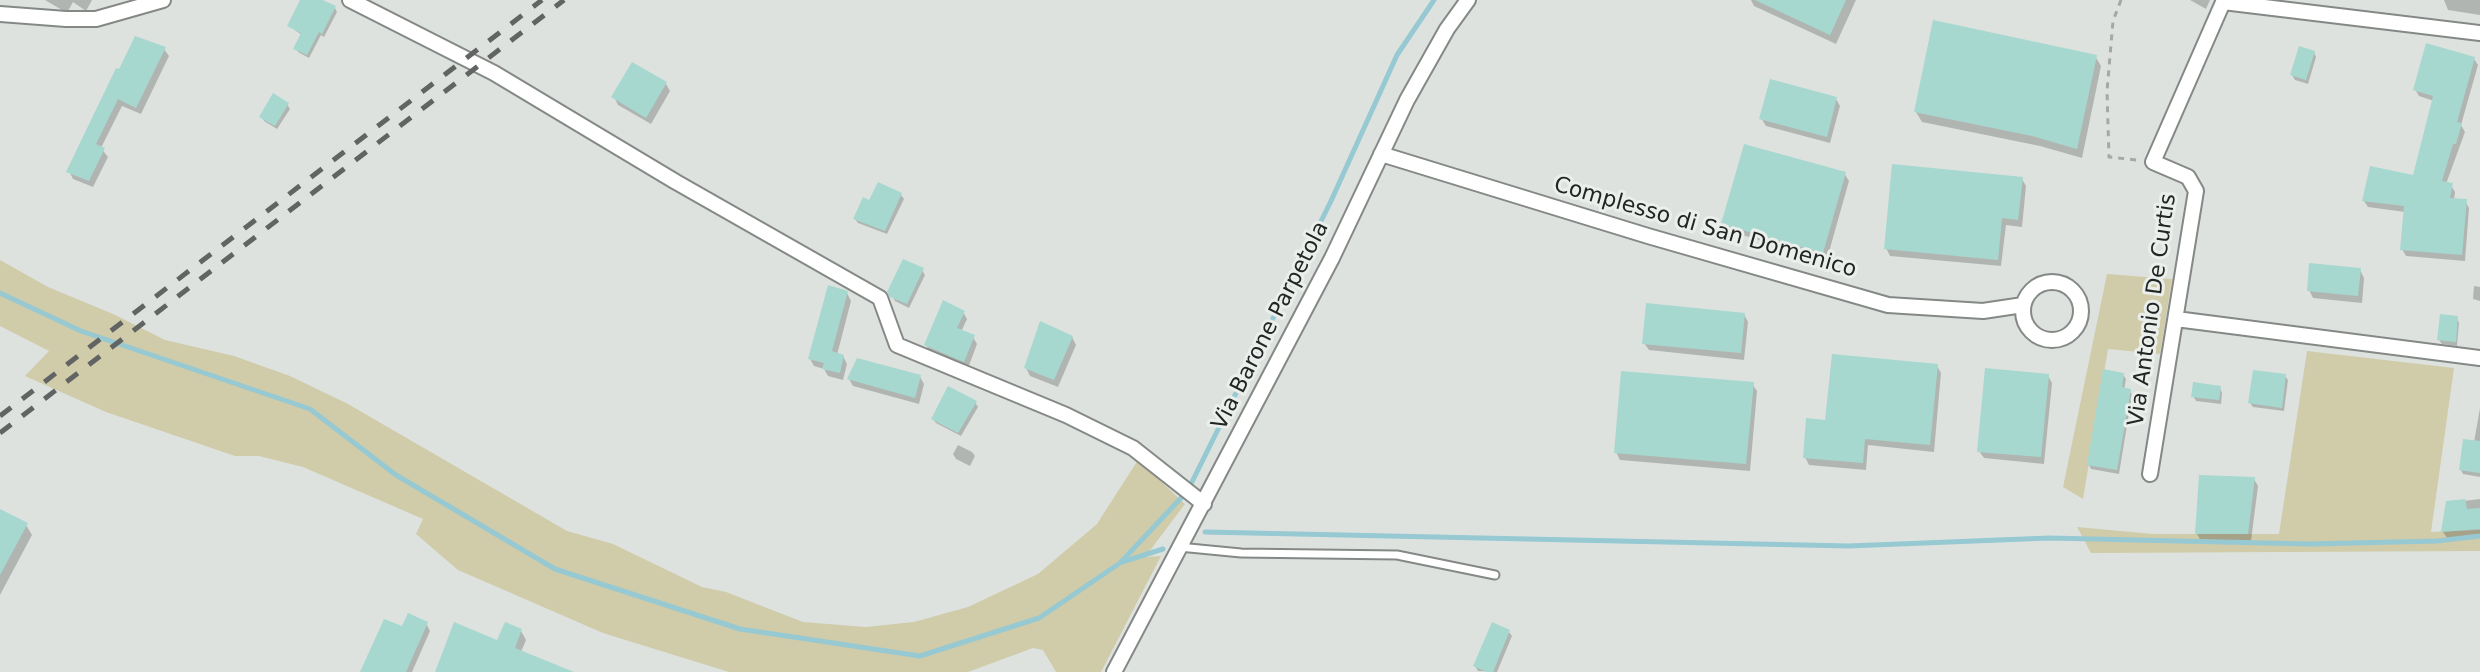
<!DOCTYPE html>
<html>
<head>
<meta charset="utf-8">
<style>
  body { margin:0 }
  canvas { display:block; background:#dde2df }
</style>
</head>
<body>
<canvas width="2480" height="672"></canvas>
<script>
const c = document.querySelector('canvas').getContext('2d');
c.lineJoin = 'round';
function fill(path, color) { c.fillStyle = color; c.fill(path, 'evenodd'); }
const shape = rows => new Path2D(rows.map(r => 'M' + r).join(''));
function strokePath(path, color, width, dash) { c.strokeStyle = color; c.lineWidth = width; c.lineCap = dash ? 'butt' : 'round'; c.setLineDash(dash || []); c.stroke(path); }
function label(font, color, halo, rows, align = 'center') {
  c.font = font + ' "DejaVu Sans",sans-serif'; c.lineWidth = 6; c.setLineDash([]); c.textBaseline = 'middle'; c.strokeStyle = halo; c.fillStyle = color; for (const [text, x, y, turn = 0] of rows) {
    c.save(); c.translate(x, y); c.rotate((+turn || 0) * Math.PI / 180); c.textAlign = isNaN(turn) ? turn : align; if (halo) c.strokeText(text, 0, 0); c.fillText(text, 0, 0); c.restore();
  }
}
fill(shape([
  [0,260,48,287,113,314,165,340,234,356,290,376,348,404,567,531,613,544,702,587,726,592,803,622,866,627,914,622,968,607,1038,574,1097,524,1138,460,1185,504,1145,557,1161,556,1101,672,1056,672,1043,650,1033,648,968,672,729,672,603,633,458,570,416,534,423,519,303,467,259,456,235,456,106,412,25,376,49,351,0,326],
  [2107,274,2172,279,2160,354,2108,349,2083,499,2063,487],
  [2307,351,2454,368,2431,532,2480,530,2480,551,2091,553,2077,527,2153,534,2279,534]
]), '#d0cba9');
fill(shape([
  [45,0,92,0,86,11,73,2,67,13],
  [302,0,319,0,335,8,337,12,324,37,321,35,309,58,298,52,296,48,302,35,289,26],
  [1751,0,1856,0,1836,44,1754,6],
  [2190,0,2210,0,2206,9],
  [2444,0,2480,0,2480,15,2448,10],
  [164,49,169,56,141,114,122,106,101,148,108,157,93,187,73,179,69,171,117,71],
  [2314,52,2316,57,2308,84,2295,80,2292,75],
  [2095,56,2101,66,2082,158,2040,146,1922,122,1916,112],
  [2474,59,2478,65,2461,125,2465,132,2446,184,2451,185,2455,192,2454,200,2465,201,2469,208,2465,261,2406,256,2402,249,2405,212,2368,207,2364,201,2414,177,2434,101,2419,96,2415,89],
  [666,84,670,91,651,124,618,105,614,97],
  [1836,99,1840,106,1830,143,1766,126,1761,118],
  [287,104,290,109,277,129,264,121,262,117],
  [1844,173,1849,181,1827,259,1728,231,1723,224],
  [2022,179,2026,186,2022,227,2006,225,2001,266,1890,256,1886,248],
  [901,195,904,199,887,234,858,223,855,219,870,202],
  [922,270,925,275,909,308,895,301,890,292],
  [2360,270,2364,278,2362,303,2313,298,2309,290],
  [2474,286,2480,287,2480,301,2473,299],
  [847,293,851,301,837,355,843,356,847,364,843,380,828,376,824,369,814,366,810,359],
  [963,312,967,319,961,332,973,337,977,344,968,368,930,352,926,345],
  [1744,314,1748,322,1744,360,1649,350,1644,343],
  [2457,318,2459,323,2457,346,2442,344,2439,340],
  [1072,337,1076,345,1058,387,1030,376,1026,368],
  [1937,366,1941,373,1934,452,1868,445,1866,470,1809,465,1805,457,1827,422],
  [2123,375,2126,379,2124,390,2130,391,2132,395,2119,474,2091,469,2089,465],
  [2048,376,2052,383,2044,464,1984,458,1979,451],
  [2285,376,2288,380,2284,411,2253,407,2250,403],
  [920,377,924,384,919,404,853,386,849,379],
  [1752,384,1757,391,1750,471,1620,460,1616,452],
  [2220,388,2222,393,2221,404,2196,401,2193,396],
  [975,402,978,407,961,436,936,423,933,419],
  [2480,408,2480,477,2463,474,2461,470,2474,442],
  [958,445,972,452,975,456,970,466,956,459,953,454],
  [2254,479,2258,486,2251,541,2201,541,2197,534],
  [2480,499,2480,536,2448,539,2443,532,2447,503],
  [0,511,26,525,32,535,0,595],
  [426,623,430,631,412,672,363,672],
  [521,631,526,640,521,652,570,672,437,672],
  [1509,632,1512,636,1497,672,1478,671,1475,666]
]), '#0003');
strokePath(shape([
  [0,293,81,331,310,409,396,475,555,569,740,629,920,656,1039,618,1120,563,1181,498],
  [1190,486,1331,201,1397,55,1434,0],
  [1205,532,1849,546,2049,538,2310,544,2437,541,2480,536],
  [1122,562,1163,549]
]), '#97c9d2', 5);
fill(shape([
  [300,0,323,0,336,6,322,34,319,32,307,55,293,49,301,33,287,26],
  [1755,0,1846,0,1830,35],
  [1933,20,2097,55,2077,149,2032,136,1914,112],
  [135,36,166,47,136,108,118,99,96,144,105,148,89,181,66,172,116,68,119,69],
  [2426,43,2475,57,2457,122,2462,123,2456,144,2453,144,2442,181,2453,183,2450,198,2467,199,2462,255,2400,250,2404,206,2362,201,2370,166,2413,175,2433,96,2413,90],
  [2299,46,2315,51,2306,80,2290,75],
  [632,62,667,82,646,118,611,97],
  [1770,79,1837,97,1827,137,1759,119],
  [273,93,289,103,275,126,259,117],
  [1744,144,1846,172,1823,253,1721,224],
  [1892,164,2023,177,2018,220,2002,218,1998,260,1884,249],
  [878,182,902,193,885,231,853,219,863,197,869,200],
  [903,259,924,268,907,304,890,297,887,292],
  [2309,263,2361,268,2358,296,2307,291],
  [828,285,848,291,832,351,844,355,840,373,822,369,824,363,808,359],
  [943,300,965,311,957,328,975,335,964,362,924,345],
  [1646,303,1745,313,1741,353,1642,344],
  [2440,314,2458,316,2456,342,2437,340],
  [1040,321,1073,336,1054,380,1024,368],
  [1832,354,1938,364,1930,445,1865,439,1863,463,1803,458,1806,418,1825,420],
  [857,358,921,375,915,398,847,379],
  [1985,368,2049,374,2041,457,1977,452],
  [2103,369,2124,373,2122,387,2131,389,2117,470,2087,465],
  [2253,370,2286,374,2282,408,2248,403],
  [1621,371,1754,382,1746,464,1614,453],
  [2193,382,2221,386,2219,400,2191,397],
  [948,386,977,401,958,433,931,419],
  [2463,439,2480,441,2480,473,2459,470],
  [2199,475,2255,477,2248,534,2195,534],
  [2465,499,2467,509,2480,508,2480,529,2441,532,2446,501],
  [0,509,28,523,0,575],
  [408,613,428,622,406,672,360,672,384,619,402,626],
  [454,622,497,640,505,622,522,629,515,648,574,672,435,672],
  [1492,622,1510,630,1493,672,1487,672,1473,666]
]), '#a6d8cf');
const service = shape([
  [1179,547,1241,553,1397,555,1495,575]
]);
const minor = shape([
  [350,0,494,73,676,182,880,298,897,345,1066,415,1133,448,1204,504],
  [2223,2,2480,33],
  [0,14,66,19,96,19,163,0],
  [1381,154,1648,236,1888,305,1983,311,2023,305],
  '2023 311a29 29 0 1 1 58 0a29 29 0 1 1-58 0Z',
  [2176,319,2480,358],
  [2150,474,2196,191,2188,177,2153,162,2224,0],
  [1114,672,1332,258,1407,100,1447,29,1468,0]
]);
strokePath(service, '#858986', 11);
strokePath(minor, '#858986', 18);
strokePath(shape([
  [2121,0,2113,21,2107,91,2109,157,2137,160]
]), '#a4a8a6', 3, [6, 6]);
strokePath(service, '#fff', 7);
strokePath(minor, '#fff', 14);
strokePath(shape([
  [0,416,542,0],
  [0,433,564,0]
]), '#616462', 5, [14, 14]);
label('22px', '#232524', '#eaefec', [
  ["Complesso di San Domenico",1705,228,16],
  ["Via Antonio De Curtis",2153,310,-82],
  ["Via Barone Parpetola",1271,326,-63]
]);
</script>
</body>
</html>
